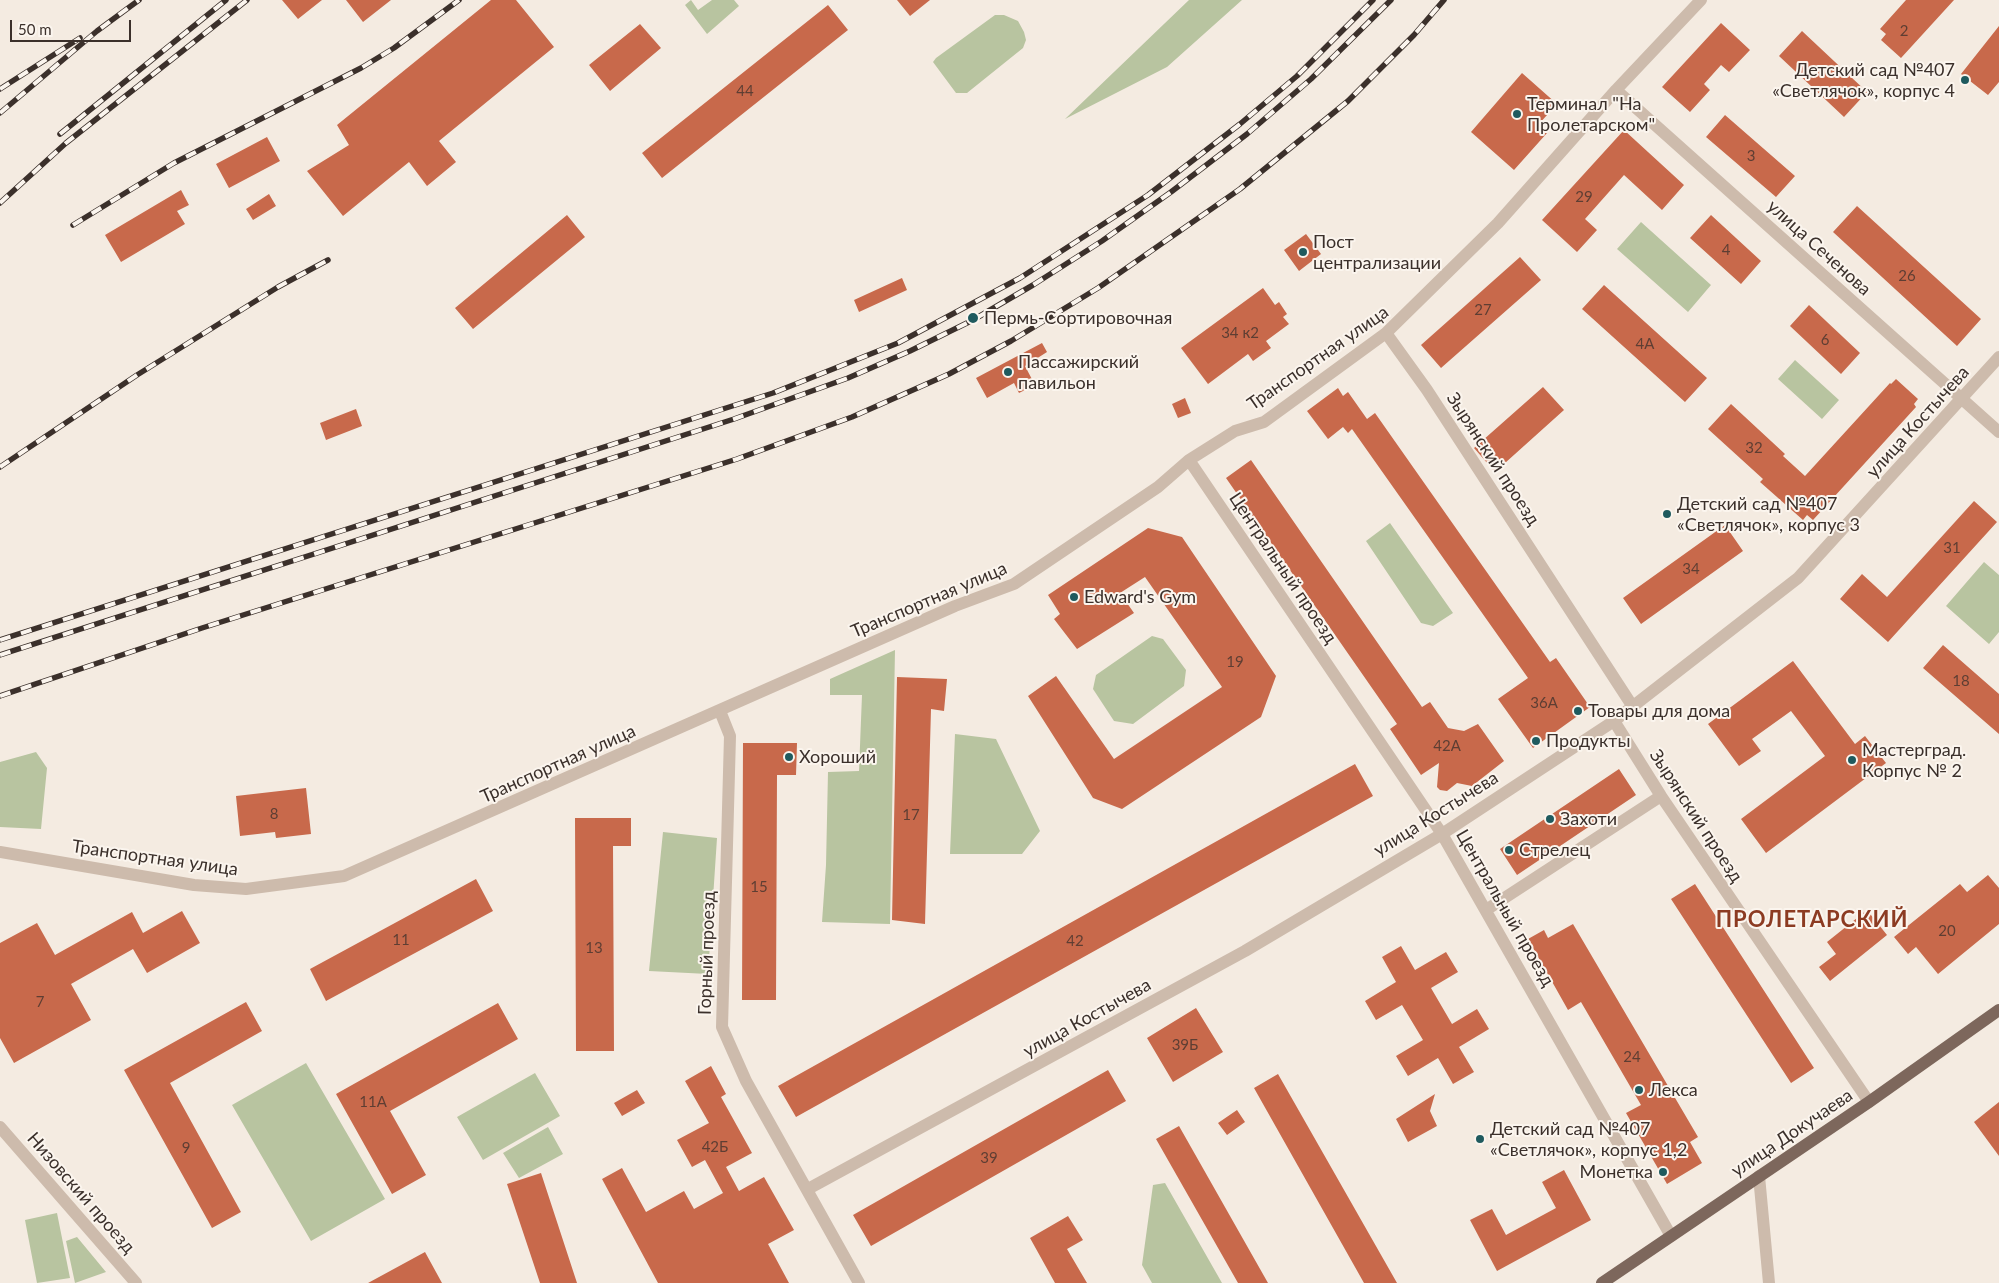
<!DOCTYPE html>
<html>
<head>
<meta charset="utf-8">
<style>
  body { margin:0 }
  #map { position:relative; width:1999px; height:1283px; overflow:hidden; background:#f4ebe1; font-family:Lato,sans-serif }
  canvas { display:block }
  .scale { position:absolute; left:10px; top:20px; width:121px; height:22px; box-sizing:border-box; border:2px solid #3b302b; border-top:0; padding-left:6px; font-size:15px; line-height:18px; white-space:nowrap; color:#3b302b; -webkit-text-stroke:4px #fbf5ee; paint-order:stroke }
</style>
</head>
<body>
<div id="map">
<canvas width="1999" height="1283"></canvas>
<div class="scale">50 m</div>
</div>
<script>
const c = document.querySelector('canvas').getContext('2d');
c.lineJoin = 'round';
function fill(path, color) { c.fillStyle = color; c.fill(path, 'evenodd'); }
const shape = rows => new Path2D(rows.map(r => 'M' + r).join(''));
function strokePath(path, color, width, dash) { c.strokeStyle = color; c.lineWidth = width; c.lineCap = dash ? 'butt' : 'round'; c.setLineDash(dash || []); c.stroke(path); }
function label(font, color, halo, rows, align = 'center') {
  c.font = font + ' Lato,sans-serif'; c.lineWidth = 4; c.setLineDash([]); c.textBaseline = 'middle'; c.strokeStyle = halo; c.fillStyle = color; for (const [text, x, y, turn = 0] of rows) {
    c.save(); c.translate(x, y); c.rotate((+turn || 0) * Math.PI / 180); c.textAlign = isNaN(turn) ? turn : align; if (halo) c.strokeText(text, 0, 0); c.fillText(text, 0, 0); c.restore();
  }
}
fill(shape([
  [691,0,698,10,712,0,734,0,739,6,707,34,685,5],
  [1189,0,1242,0,1167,67,1065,119],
  [995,15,1004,15,1018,21,1024,32,1026,40,1023,48,967,93,956,93,933,62,936,58],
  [1641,222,1711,285,1688,312,1617,249],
  [1795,360,1839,400,1822,419,1778,379],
  [1390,523,1453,613,1433,626,1421,623,1366,541],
  [1984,562,1999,575,1999,632,1989,644,1946,606],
  [1152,636,1163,639,1186,670,1184,686,1133,724,1114,721,1093,689,1096,675],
  [895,650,890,924,822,922,826,865,828,772,859,771,862,695,830,695,830,679],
  [955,734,996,739,1040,831,1022,854,950,854],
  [36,752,47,768,41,829,0,827,0,762],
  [663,832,717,838,708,974,649,971],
  [306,1063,385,1199,311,1241,232,1105],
  [535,1073,560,1116,483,1160,457,1117],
  [548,1127,563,1154,519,1178,503,1153],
  [1165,1183,1222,1283,1152,1283,1142,1265,1153,1185],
  [57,1213,70,1278,37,1283,25,1220],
  [77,1237,106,1272,75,1283,66,1241]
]), '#b8c4a0');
fill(shape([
  [282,0,322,0,298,19],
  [346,0,391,0,363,22],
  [491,0,516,0,554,47,439,141,456,162,427,186,409,162,343,216,307,171,349,145,337,125],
  [897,0,930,0,910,16],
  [1906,0,1954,0,1901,58,1881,40,1886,34,1880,29],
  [828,5,848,30,662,178,642,153],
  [1721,23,1750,50,1729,72,1721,65,1704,84,1710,90,1690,112,1662,87],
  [640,24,661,48,610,91,589,65],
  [1999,26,1999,82,1988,95,1961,74],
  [1802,31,1867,92,1844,117,1779,56],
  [1522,73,1557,104,1538,125,1547,133,1514,170,1471,132],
  [1725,115,1795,176,1776,197,1706,137],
  [1624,130,1684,185,1662,210,1624,175,1585,219,1597,230,1577,252,1542,220],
  [267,137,280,161,229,188,216,164],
  [181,190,189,205,177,211,185,224,121,262,105,235],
  [269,194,276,206,253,220,246,209],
  [1857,206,1981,319,1957,346,1833,232],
  [567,215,585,237,473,329,455,308],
  [1711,215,1761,261,1741,284,1690,238],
  [1306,234,1321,254,1299,271,1284,250],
  [1520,257,1541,280,1441,368,1421,345],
  [902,278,907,290,859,312,854,300],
  [1604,285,1707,378,1685,402,1582,309],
  [1263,288,1275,305,1279,302,1287,314,1283,317,1289,324,1266,341,1271,348,1253,361,1248,354,1208,384,1181,348],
  [1809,305,1860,353,1841,374,1790,326],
  [1042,343,1047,352,1025,366,1035,385,1019,393,1014,383,987,398,976,378],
  [1896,379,1918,399,1914,404,1916,407,1813,520,1807,515,1803,520,1760,482,1763,479,1708,429,1731,404,1785,454,1783,456,1805,476,1890,383,1891,384],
  [1543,387,1564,410,1495,472,1474,448],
  [1338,388,1343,396,1348,392,1367,419,1375,413,1550,662,1556,658,1590,707,1533,748,1498,699,1528,678,1352,429,1348,433,1343,427,1328,439,1307,411],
  [1185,398,1191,413,1178,418,1172,404],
  [356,409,362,426,326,440,320,423],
  [1251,460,1422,707,1430,702,1448,728,1464,731,1478,724,1504,761,1472,786,1457,783,1447,791,1440,790,1437,787,1439,763,1421,775,1390,729,1397,724,1226,478],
  [1974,501,1997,522,1888,642,1840,599,1862,574,1887,597],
  [1725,525,1743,551,1641,624,1623,598],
  [1148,528,1182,537,1276,676,1261,717,1122,809,1093,798,1028,696,1056,676,1114,759,1222,687,1145,577,1120,593,1134,613,1077,649,1054,619,1060,614,1048,595],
  [1943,645,1999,694,1999,734,1923,668],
  [1793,661,1855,744,1865,736,1886,763,1766,853,1741,819,1825,756,1791,711,1752,739,1761,751,1739,766,1708,724],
  [897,677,947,679,944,711,931,709,925,924,892,920],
  [743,743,797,743,796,775,777,775,776,1000,742,1000],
  [1355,764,1373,796,796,1117,778,1086],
  [1619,769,1636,795,1517,875,1500,849],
  [306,788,311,834,276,838,275,832,240,836,236,796],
  [575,818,631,818,631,846,613,846,614,1051,576,1051],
  [1988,875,1999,888,1999,924,1938,974,1916,947,1908,954,1894,937,1960,884,1967,892],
  [476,879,493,911,326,1001,310,969],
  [1695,884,1814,1068,1791,1083,1671,899],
  [1867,910,1887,935,1830,981,1819,967,1836,954,1827,942],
  [182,911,200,943,147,973,133,949,71,984,91,1020,14,1063,0,1038,0,943,37,923,55,955,132,912,143,933],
  [1573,924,1698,1137,1690,1142,1702,1163,1667,1184,1626,1113,1641,1105,1581,1002,1568,1010,1528,939,1544,930,1548,938],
  [1401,946,1415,970,1446,952,1458,972,1431,988,1452,1024,1477,1009,1489,1029,1459,1047,1474,1072,1453,1084,1438,1058,1408,1076,1396,1056,1423,1040,1402,1005,1376,1020,1365,1001,1396,982,1382,957],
  [246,1002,262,1031,170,1083,241,1212,212,1228,124,1070],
  [498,1003,518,1039,390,1111,426,1175,392,1194,336,1094],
  [1196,1008,1223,1052,1173,1082,1147,1038],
  [711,1066,726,1094,721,1097,752,1153,726,1167,739,1191,764,1177,794,1230,768,1244,789,1283,658,1283,602,1179,622,1168,646,1212,684,1191,694,1209,723,1193,705,1160,692,1167,677,1140,709,1123,685,1081],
  [1108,1070,1126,1101,871,1246,853,1215],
  [1278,1074,1397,1283,1364,1283,1254,1088],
  [637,1090,645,1103,622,1116,614,1103],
  [1435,1094,1430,1111,1437,1126,1408,1142,1396,1119],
  [1999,1102,1999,1156,1974,1122],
  [1237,1110,1245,1122,1227,1135,1218,1123],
  [1179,1126,1268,1283,1238,1283,1156,1139],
  [1564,1170,1591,1220,1497,1271,1470,1220,1492,1209,1506,1235,1556,1208,1542,1182],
  [541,1173,577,1283,540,1283,507,1184],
  [1068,1216,1083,1240,1067,1249,1087,1283,1055,1283,1030,1238],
  [425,1252,442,1283,368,1283]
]), '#c8694b');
strokePath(shape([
  [1616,90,1999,432],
  [1386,333,1427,390,1633,707],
  [1189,460,1442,834,1671,1236],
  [720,711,730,736,722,1027,746,1081,859,1283],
  [1614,721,1661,796,1869,1102],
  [0,852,194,885,246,889,344,876,955,606,1014,584,1158,487,1189,460,1235,431,1264,422,1386,333,1498,223,1616,90,1701,0],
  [1486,910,1661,796],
  [0,1127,136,1283],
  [1759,1176,1769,1283],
  [808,1189,1245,951,1442,834,1614,721,1798,578,1999,357]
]), '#cdbbac', 12);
strokePath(shape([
  [1602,1283,1869,1102,1999,1010]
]), '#7d675c', 12);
const rail = shape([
  [0,89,80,38],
  [0,113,97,31,139,0],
  [60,134,226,0],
  [0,203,66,143,247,0],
  [73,225,174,163,361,68,394,48,459,0],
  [0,467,137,375,278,287,328,260],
  [0,640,773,393,898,343,1020,278,1148,195,1240,124,1297,76,1373,0],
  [0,655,734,419,848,378,910,351,973,320,1033,285,1102,241,1171,192,1247,134,1311,79,1391,0],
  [0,696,202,628,737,459,852,417,949,374,1011,341,1098,288,1240,189,1348,101,1414,35,1444,0]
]);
strokePath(rail, '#3b302b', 5.5);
strokePath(rail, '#fbf5ee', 4, [11]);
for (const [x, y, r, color] of [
  [1965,80,5,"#1f5a5e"],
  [1517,114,5,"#1f5a5e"],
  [1303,252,5,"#1f5a5e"],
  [973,318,6,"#1f5a5e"],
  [1008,372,5,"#1f5a5e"],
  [1667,514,5,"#1f5a5e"],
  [1074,597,5,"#1f5a5e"],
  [1578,711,5,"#1f5a5e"],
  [1536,741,5,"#1f5a5e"],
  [789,757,5,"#1f5a5e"],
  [1852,760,5,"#1f5a5e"],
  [1550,819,5,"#1f5a5e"],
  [1509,850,5,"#1f5a5e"],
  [1639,1090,5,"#1f5a5e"],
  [1480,1139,5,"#1f5a5e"],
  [1663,1172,5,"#1f5a5e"]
]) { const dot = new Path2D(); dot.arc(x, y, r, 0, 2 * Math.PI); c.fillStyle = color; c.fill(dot); strokePath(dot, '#fbf5ee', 2); }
label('15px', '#5e3e33', null, [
  ["2",1904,31],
  ["44",745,91],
  ["3",1751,156],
  ["29",1584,197],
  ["4",1726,250],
  ["26",1907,276],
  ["27",1483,310],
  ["34 к2",1240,333],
  ["6",1825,340],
  ["4А",1645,344],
  ["32",1754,448],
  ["31",1952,548],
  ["34",1691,569],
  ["19",1235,662],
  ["18",1961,681],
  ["36А",1544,703],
  ["42А",1447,746],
  ["8",274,814],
  ["17",911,815],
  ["15",759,887],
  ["20",1947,931],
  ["11",401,940],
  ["42",1075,941],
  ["13",594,948],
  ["7",40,1002],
  ["39Б",1185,1045],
  ["24",1632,1057],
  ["11А",373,1102],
  ["42Б",715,1147],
  ["9",186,1148],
  ["39",989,1158]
]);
label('18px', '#3b302b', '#fbf5ee', [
  ["Детский сад №407",1955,70,"right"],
  ["«Светлячок», корпус 4",1955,91,"right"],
  ["Терминал \"На",1527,104],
  ["Пролетарском\"",1527,125],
  ["Пост",1313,242],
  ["централизации",1313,263],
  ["Пермь-Сортировочная",984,318],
  ["Пассажирский",1018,362],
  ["павильон",1018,383],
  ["Детский сад №407",1677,504],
  ["«Светлячок», корпус 3",1677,525],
  ["Edward's Gym",1084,597],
  ["Товары для дома",1588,711],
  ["Продукты",1546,741],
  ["Мастерград.",1862,750],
  ["Корпус № 2",1862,771],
  ["Хороший",799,757],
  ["Захоти",1560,819],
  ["Стрелец",1519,850],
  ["Лекса",1649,1090],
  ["Детский сад №407",1490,1129],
  ["«Светлячок», корпус 1,2",1490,1150],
  ["Монетка",1653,1172,"right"]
], 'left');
label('18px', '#3b302b', '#fbf5ee', [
  ["улица Сеченова",1819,248,42],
  ["Транспортная улица",1318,358,-35],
  ["улица Костычева",1918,422,-48],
  ["Зырянский проезд",1493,459,57],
  ["Центральный проезд",1283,568,56],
  ["Транспортная улица",929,600,-23],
  ["Транспортная улица",558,764,-24],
  ["улица Костычева",1436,814,-32],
  ["Зырянский проезд",1696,816,57],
  ["Транспортная улица",155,858,8],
  ["Центральный проезд",1505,908,60],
  ["Горный проезд",707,953,-88],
  ["улица Костычева",1087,1018,-29],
  ["улица Докучаева",1792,1133,-34],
  ["Низовский проезд",81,1193,49]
]);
c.letterSpacing = '1px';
label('bold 22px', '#8c3b22', '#fbf5ee', [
  ["ПРОЛЕТАРСКИЙ",1812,920]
]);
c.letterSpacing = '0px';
</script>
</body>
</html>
